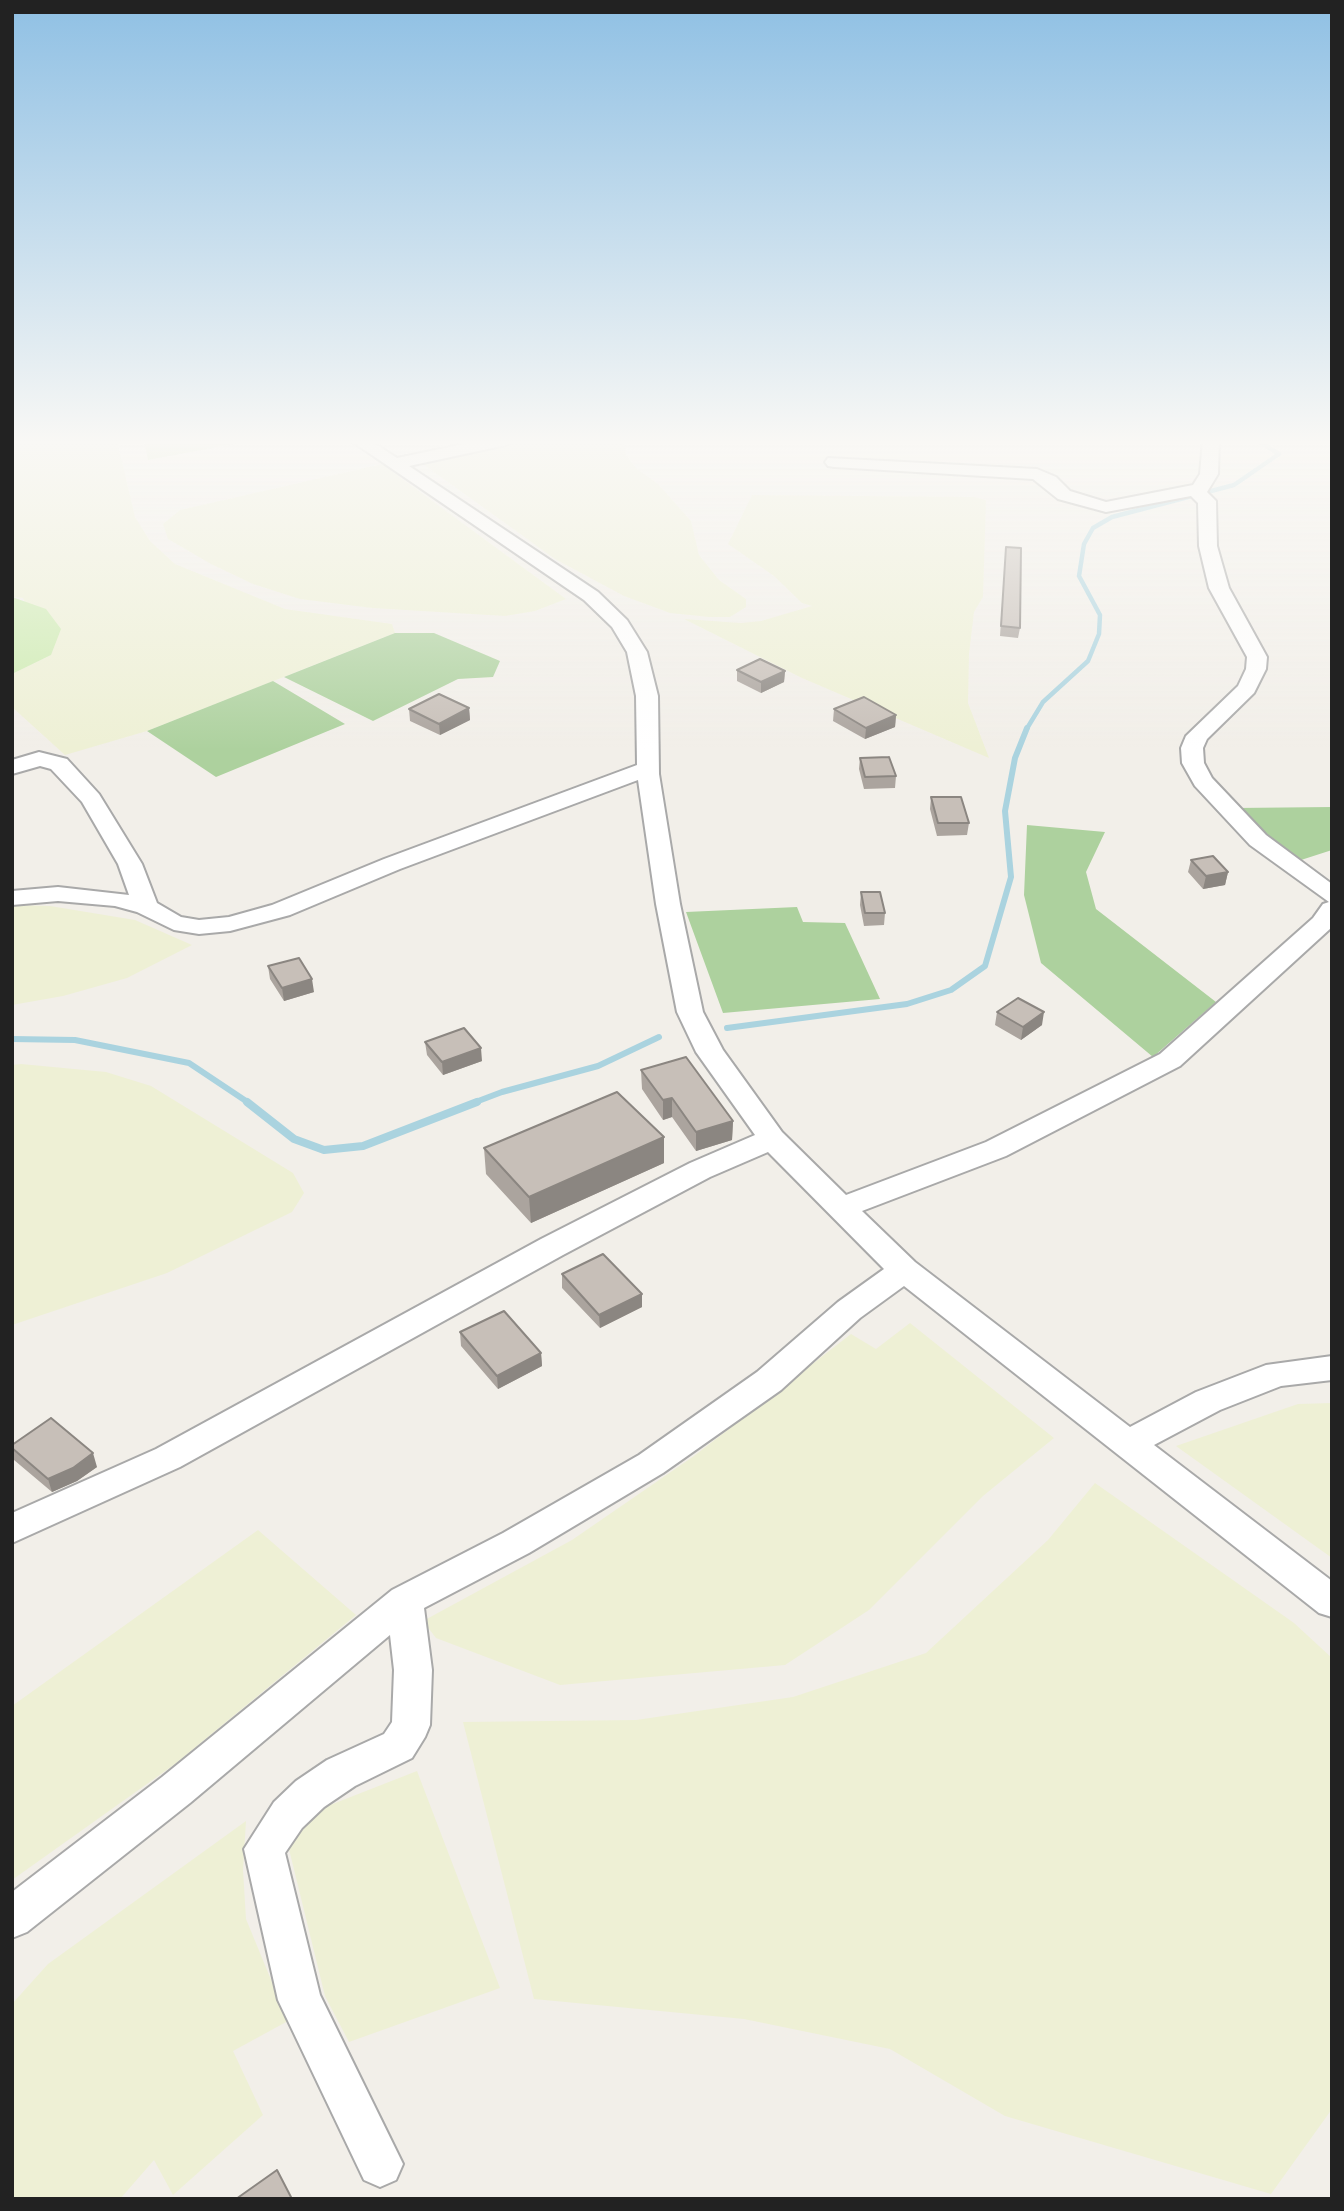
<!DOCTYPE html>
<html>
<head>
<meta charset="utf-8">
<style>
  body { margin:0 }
  #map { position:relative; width:1344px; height:2211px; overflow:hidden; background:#f2efe9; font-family:Rubik,sans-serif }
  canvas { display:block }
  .frame { position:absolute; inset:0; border:14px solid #222; pointer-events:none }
</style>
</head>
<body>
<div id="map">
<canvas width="1344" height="2211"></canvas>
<div class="frame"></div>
</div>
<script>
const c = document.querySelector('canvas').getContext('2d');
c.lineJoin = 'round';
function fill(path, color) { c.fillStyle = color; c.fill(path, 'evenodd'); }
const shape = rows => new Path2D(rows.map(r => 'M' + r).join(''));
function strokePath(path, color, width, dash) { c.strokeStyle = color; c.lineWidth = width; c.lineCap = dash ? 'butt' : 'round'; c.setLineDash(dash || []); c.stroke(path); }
fill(shape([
  [12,440,117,440,135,517,150,541,175,564,285,609,392,624,395,633,147,731,65,755,12,707,12,674,51,655,23,598,12,597],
  [527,440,623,440,626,455,637,469,658,484,691,521,699,555,719,580,746,599,746,607,730,617,709,617,670,613,624,596,555,559,420,462],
  [382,464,566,599,535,611,505,616,372,608,300,599,253,584,211,564,168,539,163,524,180,510],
  [752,495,975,497,986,500,983,597,974,612,969,654,968,703,989,758,802,678,684,619,741,623,761,621,812,606,802,603,774,576,728,544],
  [12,905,50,906,135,920,192,945,127,978,63,996,12,1005],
  [21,1064,106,1072,151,1086,293,1173,304,1193,292,1212,167,1273,12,1325,12,1065],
  [910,1323,1054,1438,983,1496,869,1610,785,1665,560,1685,436,1638,423,1621,572,1540,694,1456,851,1334,876,1349],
  [1332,1403,1332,1558,1176,1446,1298,1404],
  [1095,1483,1294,1623,1332,1658,1332,2109,1271,2194,1005,2116,890,2049,744,2019,534,1999,463,1722,636,1720,793,1697,926,1653,1048,1540],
  [258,1530,356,1615,175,1764,12,1880,12,1706],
  [417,1771,500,1988,349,2042,325,1996,288,1845,325,1807],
  [246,1821,243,1870,246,1919,288,2021,233,2051,263,2115,173,2195,154,2160,120,2199,12,2199,12,2004,48,1964]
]), '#eef0d5');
fill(shape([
  [144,440,255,440,148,460],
  [12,597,46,609,61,629,51,655,12,674]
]), '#cdebb0');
fill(shape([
  [395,633,434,633,500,661,493,677,458,679,373,721,284,677],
  [273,681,345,724,216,777,147,731],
  [1332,807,1332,850,1301,860,1293,859,1236,808],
  [1027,825,1105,832,1086,872,1096,909,1216,1002,1153,1057,1041,963,1024,895],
  [797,907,803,922,845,923,880,999,723,1013,686,912]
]), '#add19e');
strokePath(shape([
  [1026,730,1043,702,1088,661,1099,634,1100,615,1079,576,1084,544,1093,528,1112,517,1234,485,1279,454,1257,440]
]), '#aad3df', 4.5);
strokePath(shape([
  [727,1028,907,1004,951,990,985,966,1011,877,1005,811,1015,758,1027,728],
  [12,1039,75,1040,189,1063,249,1103],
  [473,1103,502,1092,598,1066,659,1037]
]), '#aad3df', 6);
strokePath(shape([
  [247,1102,294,1139,324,1150,363,1146,477,1102]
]), '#aad3df', 8);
const minor = shape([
  [350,440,369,440,397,458,483,440,514,440,506,445,409,466,598,592,627,620,647,652,658,696,659,774,680,904,703,1012,723,1050,782,1132,846,1195,986,1142,1160,1054,1313,918,1323,904,1329,902,1250,845,1195,786,1182,763,1181,748,1186,736,1238,686,1246,669,1247,657,1209,588,1199,546,1198,503,1191,496,1106,512,1058,499,1033,479,834,467,828,466,825,462,828,458,1037,469,1056,477,1070,491,1106,502,1193,485,1200,474,1203,440,1219,440,1218,474,1207,492,1216,501,1217,546,1229,588,1267,657,1266,669,1254,693,1207,739,1203,748,1204,763,1212,778,1266,835,1332,884,1331,928,1180,1066,1006,1156,862,1211,915,1262,1130,1427,1196,1392,1266,1365,1332,1356,1332,1380,1281,1386,1220,1410,1154,1445,1332,1581,1332,1617,1319,1613,904,1286,860,1318,781,1390,663,1473,529,1553,424,1608,432,1670,430,1725,425,1737,412,1758,355,1786,324,1807,302,1828,285,1853,320,1995,403,2164,396,2180,380,2187,364,2180,278,2000,244,1849,274,1802,296,1781,327,1760,384,1734,392,1722,394,1670,390,1635,190,1803,27,1932,12,1938,12,1892,162,1777,392,1590,503,1533,639,1455,757,1372,838,1302,884,1269,768,1152,710,1177,563,1255,180,1467,12,1543,12,1513,156,1449,541,1239,690,1163,755,1135,696,1052,677,1012,656,904,638,780,400,869,290,915,230,931,199,934,174,930,137,912,115,906,58,901,12,905,12,891,58,887,129,895,118,864,82,802,51,769,40,766,12,774,12,760,39,752,67,759,99,794,142,864,157,903,181,917,199,920,229,917,272,905,384,859,637,765,636,696,627,652,612,627,584,600,350,440]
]);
strokePath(minor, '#a9a9a9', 4);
fill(minor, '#fff');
fill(shape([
  [1006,547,1020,628,1018,638,1000,636],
  [737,670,785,671,784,682,761,693,737,681],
  [469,708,470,720,440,735,410,721,409,709],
  [834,709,896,715,895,727,865,739,833,721],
  [860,758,896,776,895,788,864,789,859,769],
  [931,797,969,823,967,835,937,836,930,809],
  [1191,860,1228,872,1225,885,1203,889,1188,872],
  [861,892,885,913,884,925,864,926,860,905],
  [268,966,314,992,284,1001,270,979],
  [997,1012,1042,1025,1021,1040,995,1025],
  [425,1042,482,1061,443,1075,427,1055],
  [641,1070,733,1121,732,1140,696,1151,672,1117,663,1120,642,1089],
  [484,1148,664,1163,531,1223,486,1174],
  [562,1274,642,1307,600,1328,562,1288],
  [460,1332,541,1353,542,1366,498,1389,461,1346],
  [12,1445,97,1467,77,1481,52,1492,14,1460,12,1454]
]), '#aba49e');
fill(shape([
  [785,671,784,682,761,693,761,682],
  [469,708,470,720,440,735,439,724],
  [896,715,895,727,865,739,866,728],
  [1228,872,1225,885,1203,889,1206,876],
  [312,979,314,992,284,1001,282,988],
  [1044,1012,1042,1025,1021,1040,1023,1027],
  [481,1048,482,1061,443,1075,442,1062],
  [672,1098,672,1117,663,1120,663,1100],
  [733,1121,732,1140,696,1151,696,1132],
  [664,1137,664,1163,531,1223,529,1197],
  [642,1294,642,1307,600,1328,599,1315],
  [541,1353,542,1366,498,1389,497,1376],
  [93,1453,97,1467,77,1481,52,1492,48,1479]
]), '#8b8681');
const building = shape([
  [1006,547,1021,548,1020,628,1001,626,1006,547],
  [760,659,785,671,761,682,737,670,760,659],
  [439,694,469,708,439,724,409,709,439,694],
  [864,697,896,715,866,728,834,709,864,697],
  [889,757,896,776,865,777,860,758,889,757],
  [931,797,961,797,969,823,938,823,931,797],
  [1213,856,1228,872,1206,876,1191,860,1213,856],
  [861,892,880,892,885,913,865,913,861,892],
  [299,958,312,979,282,988,268,966,299,958],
  [1018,998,1044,1012,1023,1027,997,1012,1018,998],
  [464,1028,481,1048,442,1062,425,1042,464,1028],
  [686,1057,733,1121,696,1132,672,1098,663,1100,641,1070,686,1057],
  [617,1092,664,1137,529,1197,484,1148,617,1092],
  [603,1254,642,1294,599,1315,562,1274,603,1254],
  [504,1311,541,1353,497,1376,460,1332,504,1311],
  [51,1418,93,1453,73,1468,48,1479,12,1448,12,1445,51,1418],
  [277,2170,292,2199,236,2199,277,2170]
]);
fill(building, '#c7bfb8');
strokePath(building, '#8b8681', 2);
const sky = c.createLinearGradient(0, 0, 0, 750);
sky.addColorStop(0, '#8fc0e4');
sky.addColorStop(0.59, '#f9f8f5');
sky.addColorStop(1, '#f9f8f500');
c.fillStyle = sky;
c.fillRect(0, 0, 1344, 750);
</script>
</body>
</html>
